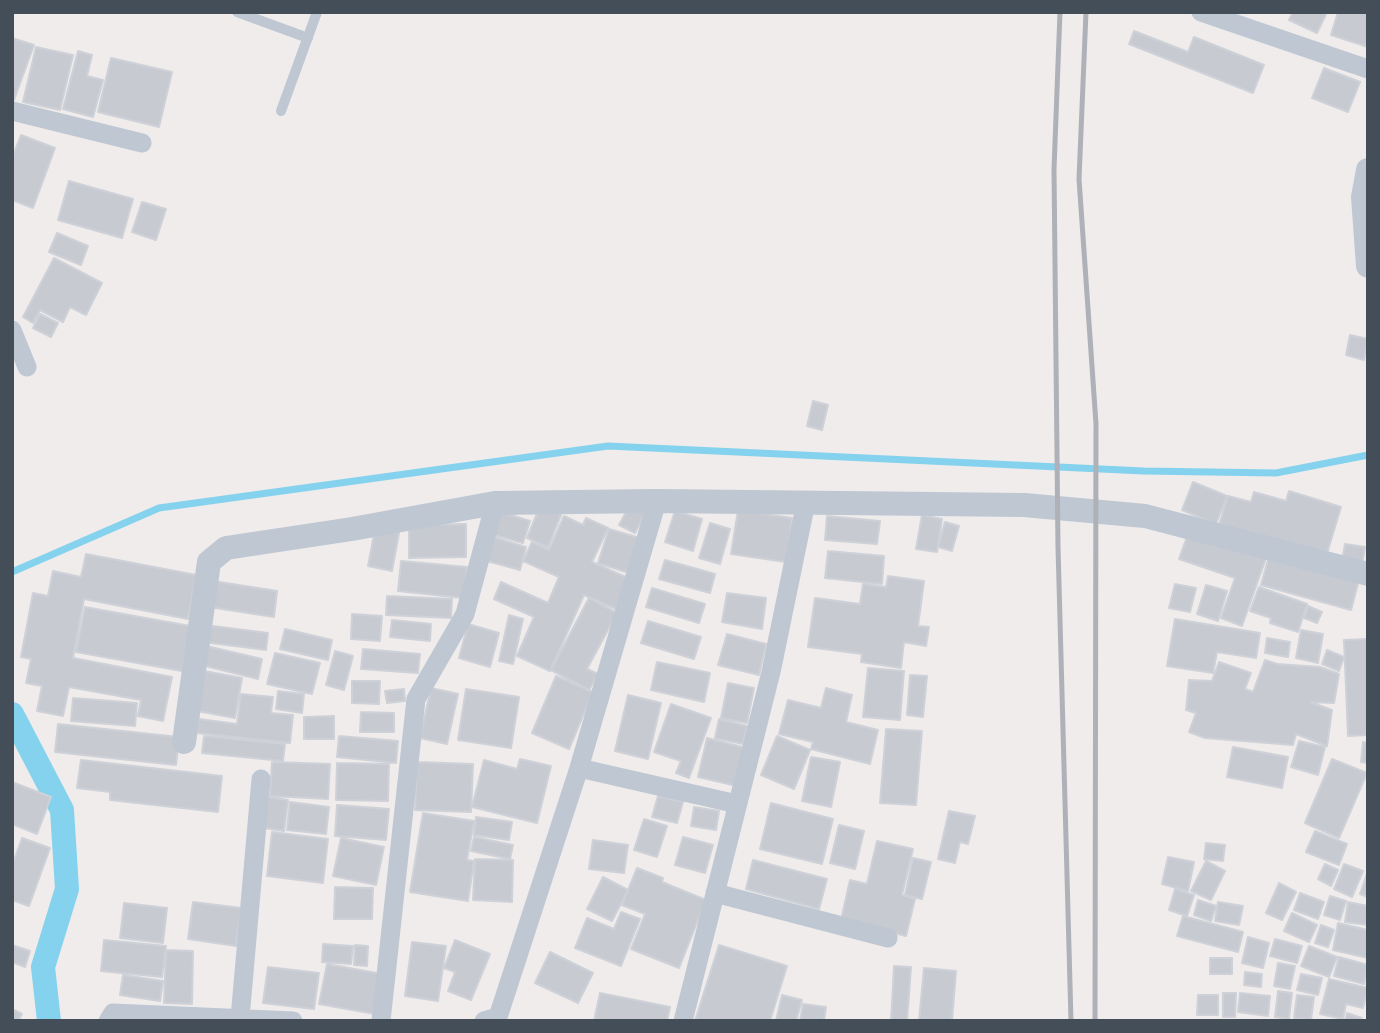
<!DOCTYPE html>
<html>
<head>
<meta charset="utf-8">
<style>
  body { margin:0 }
  #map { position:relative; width:1380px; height:1033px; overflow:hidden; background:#efeceb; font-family:Inter,sans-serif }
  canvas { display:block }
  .frame { position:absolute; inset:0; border:14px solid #444e59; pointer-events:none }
</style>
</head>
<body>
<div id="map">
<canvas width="1380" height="1033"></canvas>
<div class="frame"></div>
</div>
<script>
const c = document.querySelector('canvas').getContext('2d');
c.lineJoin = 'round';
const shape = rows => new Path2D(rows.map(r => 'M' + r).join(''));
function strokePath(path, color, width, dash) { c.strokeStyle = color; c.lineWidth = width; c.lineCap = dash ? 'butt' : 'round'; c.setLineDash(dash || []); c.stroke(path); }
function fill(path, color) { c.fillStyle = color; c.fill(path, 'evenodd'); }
strokePath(shape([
  [12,572,159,508,608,446,1144,471,1276,473,1368,455]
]), '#84d2ed', 7);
strokePath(shape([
  [12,714,62,810,67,889,43,967,49,1021]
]), '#84d2ed', 24);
const building = shape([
  [1293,12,1327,12,1317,33,1289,20,1293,12],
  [1338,12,1368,12,1368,47,1331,35,1338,12],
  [1134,31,1188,52,1194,37,1264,65,1253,93,1129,44,1134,31],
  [12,38,34,45,14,100,12,99,12,38],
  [36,47,73,55,60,110,23,102,36,47],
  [78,51,92,55,87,76,103,80,93,117,63,109,78,51],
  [111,58,172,72,159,127,98,112,111,58],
  [1324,68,1360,82,1348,112,1312,98,1324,68],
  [21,135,55,148,33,208,12,200,12,158,21,135],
  [69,181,133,199,122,238,58,220,69,181],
  [142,202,166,209,156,240,132,232,142,202],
  [57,233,88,246,81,265,49,252,57,233],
  [54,258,102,283,86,315,70,307,63,322,40,310,33,323,23,317,54,258],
  [40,314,58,323,51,337,33,328,40,314],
  [1350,335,1368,339,1364,360,1346,355,1350,335],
  [813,401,828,405,822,430,807,426,813,401],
  [1193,482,1227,496,1216,524,1182,510,1193,482],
  [1289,491,1341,507,1326,557,1219,525,1228,496,1251,502,1254,492,1286,501,1289,491],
  [630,505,645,513,635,533,619,525,630,505],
  [540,506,561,515,548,547,527,538,540,506],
  [738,510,792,518,786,562,731,554,738,510],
  [675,511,702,519,693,551,665,542,675,511],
  [501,512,530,521,523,543,494,535,501,512],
  [922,515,942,519,937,552,916,549,922,515],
  [564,516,583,525,586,518,608,528,592,562,630,579,616,609,584,595,550,671,517,656,534,617,494,599,501,582,548,603,559,577,523,561,532,542,549,550,564,516],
  [827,516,880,521,877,544,825,540,827,516],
  [945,522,959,526,952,551,938,547,945,522],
  [710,523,730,529,720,564,699,558,710,523],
  [466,524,466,557,409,558,409,525,466,524],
  [375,529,399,533,392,571,368,566,375,529],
  [609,529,640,538,629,573,598,563,609,529],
  [1189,531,1266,558,1242,626,1221,618,1235,578,1179,559,1189,531],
  [493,537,526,547,520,570,487,561,493,537],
  [1345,544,1365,547,1362,564,1342,561,1345,544],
  [828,551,884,556,882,584,825,578,828,551],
  [86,554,196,575,188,619,84,599,73,658,172,677,163,721,138,716,141,700,69,687,63,716,37,711,42,686,26,683,31,659,21,657,33,593,48,596,53,571,81,577,86,554],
  [1269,556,1359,580,1351,610,1261,585,1269,556],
  [665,560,715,574,710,593,659,579,665,560],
  [401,561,467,567,463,598,398,591,401,561],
  [888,576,924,581,918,626,929,627,926,646,904,642,901,668,861,662,862,654,808,647,815,598,860,604,863,584,886,587,888,576],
  [213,581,277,591,274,617,209,607,213,581],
  [1175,584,1196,588,1190,612,1169,608,1175,584],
  [1206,585,1227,591,1218,621,1197,614,1206,585],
  [1259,587,1307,604,1298,632,1270,623,1271,618,1250,611,1259,587],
  [652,588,705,604,699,623,646,607,652,588],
  [727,593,766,598,762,629,722,622,727,593],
  [387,596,452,599,451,618,386,615,387,596],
  [589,598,617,613,587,669,598,674,589,690,551,670,589,598],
  [1308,606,1322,612,1317,623,1304,618,1308,606],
  [85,607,190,626,182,671,76,652,85,607],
  [352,614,382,616,380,641,351,639,352,614],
  [509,615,523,619,513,664,499,661,509,615],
  [1175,619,1260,633,1256,658,1217,652,1213,673,1167,666,1175,619],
  [392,620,431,624,430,641,390,637,392,620],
  [648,621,701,637,694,659,641,643,648,621],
  [468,624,499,633,490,667,459,658,468,624],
  [205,625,268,633,266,650,203,642,205,625],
  [285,629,332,640,328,660,280,649,285,629],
  [1301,630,1323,634,1318,663,1296,658,1301,630],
  [727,634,766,644,759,675,718,665,727,634],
  [1267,638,1290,642,1288,657,1265,653,1267,638],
  [1368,639,1368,735,1348,736,1344,640,1368,639],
  [202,645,262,659,258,679,197,664,202,645],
  [363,649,420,654,418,673,361,669,363,649],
  [1327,650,1344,657,1339,671,1322,664,1327,650],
  [335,651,353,656,344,690,326,685,335,651],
  [275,653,320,663,312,694,267,684,275,653],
  [1265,660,1277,664,1320,667,1339,674,1334,703,1310,702,1332,710,1327,746,1296,734,1293,745,1205,738,1189,732,1196,713,1186,710,1189,680,1212,681,1219,662,1251,673,1245,689,1253,692,1265,660],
  [657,662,710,673,704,702,651,690,657,662],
  [868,668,904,671,900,720,863,717,868,668],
  [199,670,242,678,235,718,192,710,199,670],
  [910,675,927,676,923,717,907,715,910,675],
  [556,676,593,692,569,749,532,733,556,676],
  [352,681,380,681,379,704,352,703,352,681],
  [728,683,754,688,747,723,721,718,728,683],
  [431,688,458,694,447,744,420,738,431,688],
  [826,688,852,695,846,722,878,730,870,764,811,749,813,742,779,734,788,700,821,708,826,688],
  [404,689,405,701,387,703,385,691,404,689],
  [466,689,519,697,511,748,458,740,466,689],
  [278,691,304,694,302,713,276,709,278,691],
  [241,694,273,697,271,713,293,715,290,743,197,733,199,719,237,724,241,694],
  [628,695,661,703,648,759,615,751,628,695],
  [73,698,137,703,135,726,71,721,73,698],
  [671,704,711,718,689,778,676,773,681,761,654,752,671,704],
  [361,712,394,713,394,732,360,732,361,712],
  [334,716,334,739,304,739,304,717,334,716],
  [719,719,747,726,743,744,715,738,719,719],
  [58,724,179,737,176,765,55,752,58,724],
  [886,729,922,731,916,805,880,803,886,729],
  [204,736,285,744,283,761,202,753,204,736],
  [339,736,398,741,396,763,337,757,339,736],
  [777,736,810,750,794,789,761,775,777,736],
  [707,738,746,748,737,786,698,777,707,738],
  [1299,741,1325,747,1318,775,1291,767,1299,741],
  [1363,742,1368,743,1368,763,1361,762,1363,742],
  [1233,747,1288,757,1282,788,1227,777,1233,747],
  [811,757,840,762,831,807,802,801,811,757],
  [520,759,551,766,537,823,472,807,484,760,517,769,520,759],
  [1332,759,1367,773,1339,838,1305,823,1332,759],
  [81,760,222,776,218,812,110,800,110,792,77,788,81,760],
  [272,762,330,764,328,799,270,796,272,762],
  [417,762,473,764,471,812,415,810,417,762],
  [337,763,389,764,388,801,336,800,337,763],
  [12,782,51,797,37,834,12,824,12,782],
  [658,796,683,802,677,823,652,817,658,796],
  [268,797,288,800,284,831,264,828,268,797],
  [290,802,329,807,326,834,287,830,290,802],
  [771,803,833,819,822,864,760,849,771,803],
  [337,805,389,809,386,840,335,836,337,805],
  [694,807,719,811,716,830,691,826,694,807],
  [949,811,975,816,968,844,960,842,955,863,938,859,949,811],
  [423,813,474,821,467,860,474,861,468,901,410,892,423,813],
  [476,817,512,822,509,840,474,835,476,817],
  [644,819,667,826,657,857,634,850,644,819],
  [839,825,864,831,855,869,830,863,839,825],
  [1315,831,1347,844,1339,865,1306,852,1315,831],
  [272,832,328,839,323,883,267,876,272,832],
  [474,837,513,845,510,859,471,851,474,837],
  [683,837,713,845,705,873,675,865,683,837],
  [22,838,50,848,29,906,12,900,12,866,22,838],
  [341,838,384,847,376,885,333,876,341,838],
  [593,840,628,845,624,873,589,869,593,840],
  [877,841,913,849,902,895,915,899,906,936,841,920,850,880,867,884,877,841],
  [1206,843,1225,845,1223,861,1204,859,1206,843],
  [1168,857,1194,862,1188,891,1162,884,1168,857],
  [913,858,931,862,922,899,905,895,913,858],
  [475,859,513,860,512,902,473,900,475,859],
  [753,860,827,879,819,909,746,889,753,860],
  [1206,861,1225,871,1211,900,1191,891,1206,861],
  [1325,864,1338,870,1331,886,1318,879,1325,864],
  [1344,864,1363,871,1352,897,1334,889,1344,864],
  [637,868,663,878,662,882,706,900,679,968,631,949,645,914,622,905,637,868],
  [1367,874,1368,874,1368,897,1360,894,1367,874],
  [603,877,628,890,612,921,587,909,603,877],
  [1279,883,1296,892,1282,920,1266,913,1279,883],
  [335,887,373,888,372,919,334,919,335,887],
  [1175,889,1194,895,1187,916,1169,910,1175,889],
  [1300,893,1324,902,1318,919,1294,910,1300,893],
  [1330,896,1346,901,1340,920,1324,915,1330,896],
  [1198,900,1216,906,1211,921,1194,915,1198,900],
  [193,902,241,908,236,946,188,939,193,902],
  [1218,902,1243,906,1239,925,1215,921,1218,902],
  [1348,902,1368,906,1368,925,1345,922,1348,902],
  [124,903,167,908,163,943,120,938,124,903],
  [621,912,640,919,621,966,575,948,587,918,614,929,621,912],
  [1292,913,1317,925,1309,942,1284,931,1292,913],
  [1183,916,1243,932,1238,952,1177,936,1183,916],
  [1338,923,1368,930,1368,958,1333,950,1338,923],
  [1321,925,1334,930,1328,947,1315,943,1321,925],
  [1248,937,1269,943,1263,968,1242,963,1248,937],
  [1275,939,1302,946,1297,963,1270,956,1275,939],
  [104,940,166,946,162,977,101,971,104,940],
  [455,940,490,954,471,1000,448,991,455,972,444,968,455,940],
  [412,942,446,946,438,1001,405,996,412,942],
  [323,944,353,946,351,964,322,962,323,944],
  [12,945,30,951,25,967,12,962,12,945],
  [355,945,368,946,367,966,354,965,355,945],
  [719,945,787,966,770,1021,695,1021,719,945],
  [1309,946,1337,957,1329,977,1301,966,1309,946],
  [166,950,193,951,192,1004,164,1003,166,950],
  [550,952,593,973,578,1003,535,983,550,952],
  [1339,957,1368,965,1364,984,1334,976,1339,957],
  [1210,958,1232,958,1232,974,1210,974,1210,958],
  [1278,963,1295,966,1290,989,1274,986,1278,963],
  [327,964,382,974,375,1014,319,1004,327,964],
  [894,966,911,967,907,1021,891,1021,894,966],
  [268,967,319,973,314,1009,263,1003,268,967],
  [924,968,956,971,952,1021,919,1021,924,968],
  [1245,972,1262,974,1261,987,1244,985,1245,972],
  [1301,974,1322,978,1318,995,1297,990,1301,974],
  [123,975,163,981,160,1001,120,995,123,975],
  [1329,979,1368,988,1363,1008,1346,1004,1343,1019,1320,1014,1329,979],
  [1278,991,1292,993,1289,1019,1275,1017,1278,991],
  [600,993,670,1007,667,1021,594,1021,600,993],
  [1223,993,1236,993,1235,1017,1223,1017,1223,993],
  [1240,993,1270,996,1268,1016,1238,1012,1240,993],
  [782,995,802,1000,796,1021,776,1021,782,995],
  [1198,995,1218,995,1218,1015,1197,1015,1198,995],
  [1297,995,1314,997,1311,1020,1294,1018,1297,995],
  [803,1004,826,1007,824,1021,800,1021,803,1004],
  [12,1009,22,1014,18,1021,12,1021,12,1009],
  [1347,1013,1362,1018,1361,1021,1345,1021,1347,1013]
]);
fill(building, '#c8cad2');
strokePath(building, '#cfd1d8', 2);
strokePath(shape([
  [237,12,308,38],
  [281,111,317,12]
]), '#bec7d2', 10);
strokePath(shape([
  [1201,12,1368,69],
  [12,111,142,143],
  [12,330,27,367],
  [579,768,737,804],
  [715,893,888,938],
  [240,1018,261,779],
  [108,1021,113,1013,293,1021],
  [381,1021,416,699,465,614,495,503],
  [484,1021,498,1017,579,768,657,501],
  [683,1021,771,672,806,502]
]), '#bec7d2', 19);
strokePath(shape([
  [1368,170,1363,197,1368,266],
  [184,742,209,562,226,548,352,529,495,503,657,501,1024,505,1145,516,1368,574]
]), '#bec7d2', 24);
strokePath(shape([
  [1060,12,1054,169,1058,547,1071,1021],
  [1086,12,1079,179,1096,424,1095,1021]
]), '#aeb1b7', 5);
</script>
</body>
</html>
